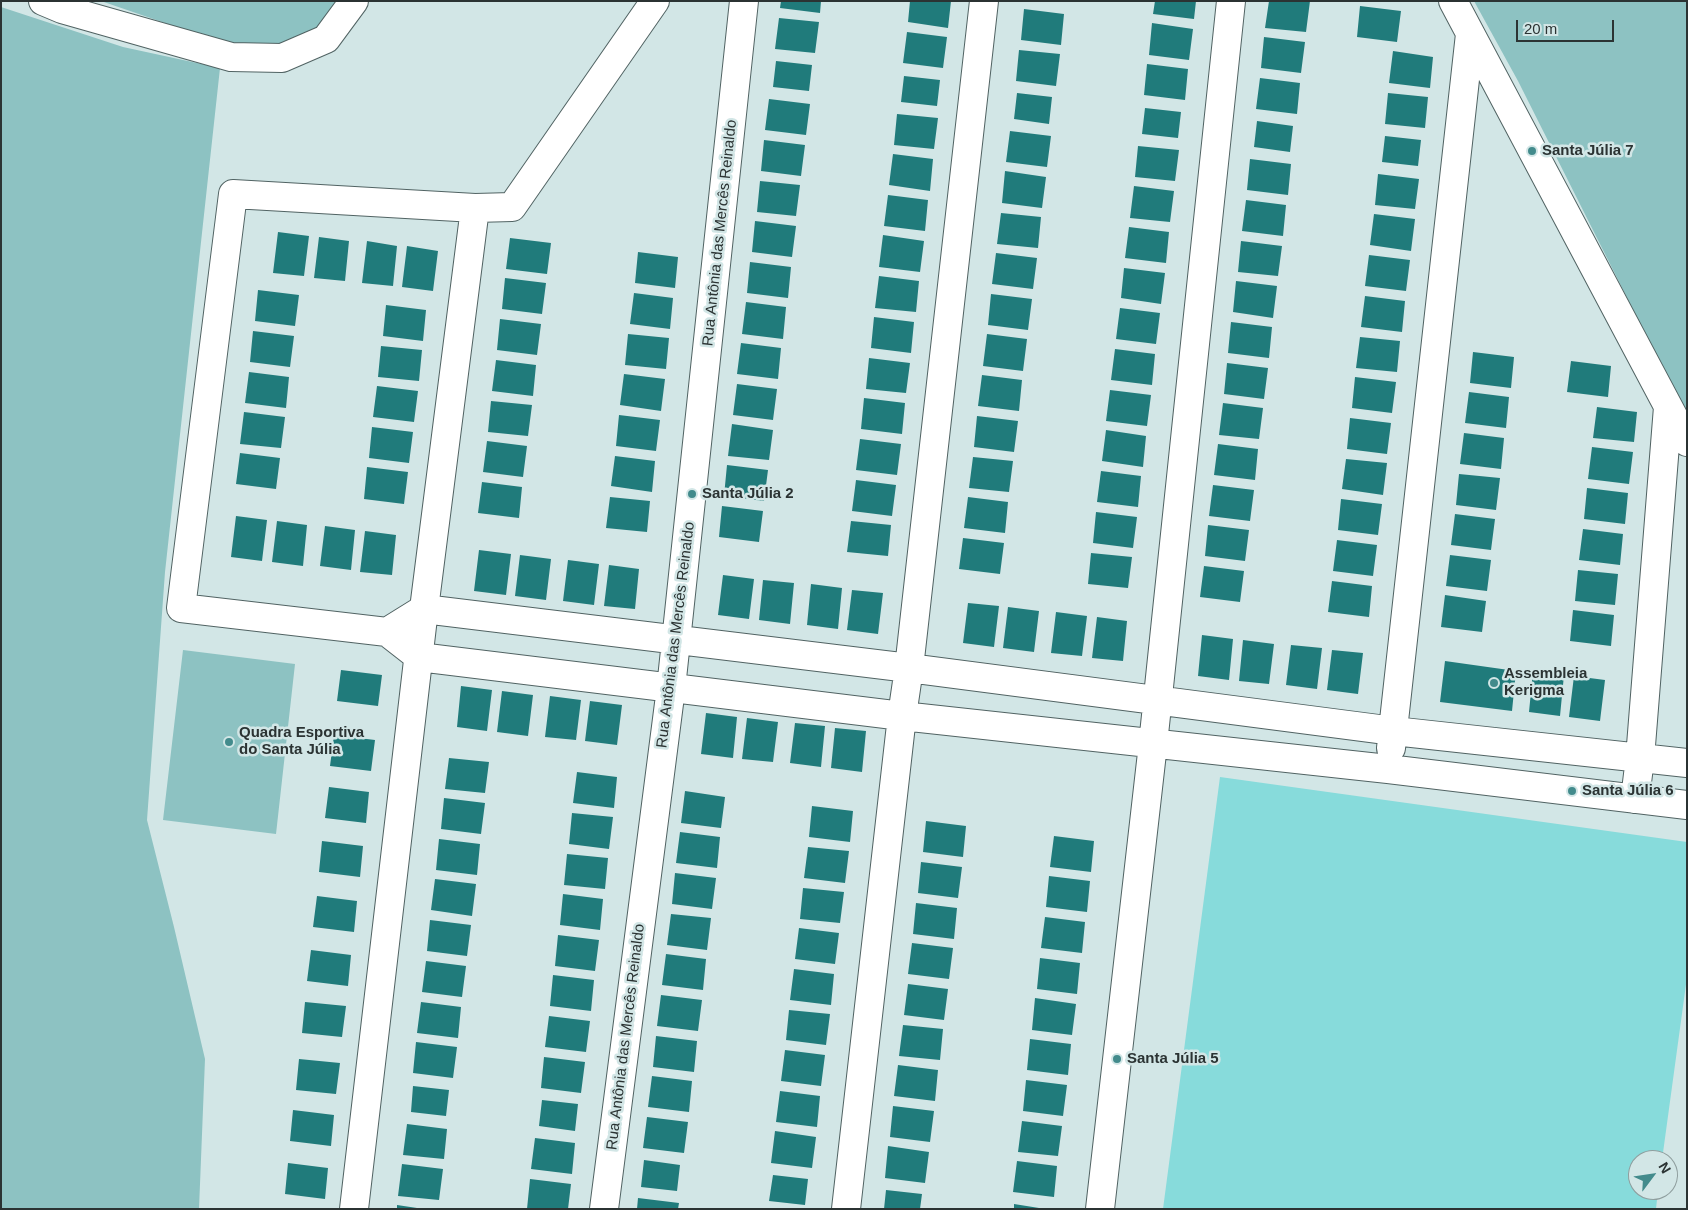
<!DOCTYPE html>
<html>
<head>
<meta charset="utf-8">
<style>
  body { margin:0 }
  #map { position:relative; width:1688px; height:1210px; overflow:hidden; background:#d2e6e6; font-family:Arial,sans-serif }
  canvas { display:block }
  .frame { position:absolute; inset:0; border:2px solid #2b3333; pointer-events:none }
  .north { position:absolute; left:1628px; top:1150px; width:50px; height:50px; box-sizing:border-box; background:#d2e6e6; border:1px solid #8f9e9e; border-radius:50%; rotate:59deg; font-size:14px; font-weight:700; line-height:20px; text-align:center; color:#2b3333 }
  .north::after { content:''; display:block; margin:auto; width:18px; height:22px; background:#438b8c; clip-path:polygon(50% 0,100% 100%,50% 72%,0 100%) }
  .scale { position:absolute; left:1516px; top:20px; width:98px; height:22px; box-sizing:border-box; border:2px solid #2b3333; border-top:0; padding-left:6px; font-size:15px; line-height:18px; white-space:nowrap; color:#2b3333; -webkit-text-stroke:4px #d2e6e6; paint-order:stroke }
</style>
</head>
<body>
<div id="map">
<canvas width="1688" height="1210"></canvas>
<div class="frame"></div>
<div class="north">N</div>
<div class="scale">20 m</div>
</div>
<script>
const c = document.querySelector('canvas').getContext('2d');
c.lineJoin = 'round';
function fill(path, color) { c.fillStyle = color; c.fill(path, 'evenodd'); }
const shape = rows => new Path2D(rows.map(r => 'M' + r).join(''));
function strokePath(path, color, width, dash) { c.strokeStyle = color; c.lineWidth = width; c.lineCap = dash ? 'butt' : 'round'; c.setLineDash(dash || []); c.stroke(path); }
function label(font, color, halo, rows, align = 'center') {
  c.font = font + ' Arial,sans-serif'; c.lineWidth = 5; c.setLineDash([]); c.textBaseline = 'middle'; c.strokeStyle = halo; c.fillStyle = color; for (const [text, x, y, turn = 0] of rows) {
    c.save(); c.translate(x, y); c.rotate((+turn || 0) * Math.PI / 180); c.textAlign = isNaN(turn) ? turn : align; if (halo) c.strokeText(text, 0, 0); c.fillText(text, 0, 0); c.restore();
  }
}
fill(shape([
  [101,1,338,1,312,35,277,47,223,43],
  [1474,1,1687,1,1687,417,1518,81],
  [1,7,123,47,220,68,165,572,147,820,174,927,205,1059,199,1209,1,1209],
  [183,650,295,664,276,834,163,820]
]), '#8dc2c2');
fill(shape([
  [1220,777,1687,842,1687,977,1662,1160,1638,1160,1638,1190,1658,1190,1656,1209,1163,1209]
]), '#87dbdb');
fill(shape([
  [781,1,821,1,820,13,780,8],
  [910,1,951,1,948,28,908,22],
  [1155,1,1196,1,1194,19,1153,14],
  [1269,1,1310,1,1306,32,1265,28],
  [1360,6,1401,11,1397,42,1357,37],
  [1024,9,1064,14,1061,45,1021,40],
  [779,18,819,22,815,53,775,49],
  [1152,23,1193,29,1189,60,1149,55],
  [907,32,947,37,943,68,903,63],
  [1264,37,1305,42,1301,73,1261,68],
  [1019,50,1060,54,1056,86,1016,81],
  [1393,51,1433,57,1430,88,1389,83],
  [776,61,812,65,809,91,773,87],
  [1147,64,1188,69,1185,100,1144,95],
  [904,76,940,80,937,106,901,102],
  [1260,78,1300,83,1297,114,1256,109],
  [1017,93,1052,97,1049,124,1014,119],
  [1388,93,1428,97,1425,128,1385,124],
  [769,99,810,104,806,135,765,130],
  [1145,108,1181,112,1178,138,1142,134],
  [897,114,938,118,934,149,894,145],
  [1257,121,1293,126,1290,152,1254,147],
  [1010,131,1051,136,1047,167,1006,162],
  [1385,136,1421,140,1418,166,1382,162],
  [764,140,805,145,801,176,761,171],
  [1138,146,1179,150,1175,181,1135,177],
  [893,154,933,159,930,191,889,185],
  [1250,159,1291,164,1288,195,1247,190],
  [1005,171,1046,177,1042,208,1002,203],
  [1378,174,1419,179,1415,209,1375,205],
  [760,181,800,185,796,216,757,212],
  [1134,186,1174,191,1170,222,1130,218],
  [888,195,928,200,925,231,884,226],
  [1246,200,1286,205,1283,236,1242,231],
  [1001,213,1041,217,1038,248,997,244],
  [1374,214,1415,219,1411,251,1370,245],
  [755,221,796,226,792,257,752,252],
  [1129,227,1169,232,1166,263,1125,258],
  [278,232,309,236,304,276,273,273],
  [883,235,924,241,920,272,879,267],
  [319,237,349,241,345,281,314,278],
  [510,238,551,243,547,274,506,269],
  [367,241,397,246,393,286,362,283],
  [1241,241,1282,246,1278,276,1238,272],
  [407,246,438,251,433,291,402,287],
  [638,252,678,257,675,288,635,283],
  [996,253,1037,258,1033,289,992,284],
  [1369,255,1410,260,1406,291,1365,286],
  [750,262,791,267,788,298,747,293],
  [1124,268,1165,273,1161,304,1121,298],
  [879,276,919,281,916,312,875,308],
  [505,278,546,283,542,314,502,309],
  [1236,281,1277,286,1273,318,1233,312],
  [258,290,299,295,295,326,255,321],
  [634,293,673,298,670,329,630,324],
  [991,294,1032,299,1028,330,988,325],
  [1365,296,1405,301,1402,332,1361,327],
  [746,302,786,307,783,339,742,334],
  [386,305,426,310,423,341,383,336],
  [1120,308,1160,313,1156,344,1116,339],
  [874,317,914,322,911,353,871,348],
  [500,319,541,324,537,355,497,350],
  [1231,322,1272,327,1269,358,1228,353],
  [253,331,294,336,290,367,250,362],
  [628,334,669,338,666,369,625,365],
  [987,334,1027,339,1023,371,983,366],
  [1360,337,1400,341,1397,372,1356,368],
  [741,343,781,348,778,379,737,374],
  [381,346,422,350,419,381,378,377],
  [1115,349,1155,354,1152,385,1111,380],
  [1473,352,1514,357,1511,388,1470,383],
  [869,358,910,363,906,393,866,389],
  [496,360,536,365,533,396,492,391],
  [1571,361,1611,366,1608,397,1567,392],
  [1227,363,1268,368,1264,399,1224,394],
  [249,372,289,377,286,408,245,403],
  [624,374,665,379,661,411,620,405],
  [982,375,1022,380,1019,411,978,406],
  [1355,377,1396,382,1392,413,1352,408],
  [737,384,777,389,773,420,733,415],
  [377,386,418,391,414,422,373,417],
  [1110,390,1151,395,1147,426,1106,421],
  [1469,392,1509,397,1506,428,1465,423],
  [864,398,905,403,902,434,861,429],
  [491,401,532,405,528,436,488,432],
  [1223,403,1263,408,1259,439,1219,435],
  [1597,407,1637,412,1634,442,1593,438],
  [244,412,285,417,281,448,240,444],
  [619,415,660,420,656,451,616,446],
  [977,416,1018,421,1014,452,974,447],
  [1350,418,1391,423,1387,454,1347,449],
  [732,424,773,430,769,460,728,456],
  [372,427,413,432,409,463,369,458],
  [1106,430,1146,436,1143,467,1102,461],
  [1464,433,1504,438,1501,469,1460,464],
  [860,439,901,444,897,475,856,470],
  [487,441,527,446,523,477,483,472],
  [1218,444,1258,449,1255,480,1214,475],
  [1592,447,1633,452,1629,484,1588,479],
  [240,453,280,458,276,489,236,484],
  [615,456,655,461,652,492,611,486],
  [973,457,1013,461,1009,492,969,488],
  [1346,459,1387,463,1383,495,1342,489],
  [727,465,768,470,764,501,724,496],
  [367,467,408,472,404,504,364,499],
  [1101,471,1141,476,1138,507,1097,502],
  [1459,474,1500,478,1496,510,1456,505],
  [856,480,896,485,892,516,852,511],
  [482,482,522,487,519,518,478,513],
  [1213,485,1254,490,1250,521,1209,516],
  [1587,488,1628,493,1625,524,1584,519],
  [610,497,650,501,647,532,606,528],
  [968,497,1008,502,1005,533,964,528],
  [1341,499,1382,504,1378,535,1338,530],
  [722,506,763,511,759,542,719,537],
  [1096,512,1137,517,1133,548,1093,543],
  [1455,514,1495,519,1491,550,1451,545],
  [236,516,267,520,262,561,231,557],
  [277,521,307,525,303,566,272,562],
  [851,521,891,525,888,556,847,552],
  [1208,525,1249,530,1245,561,1205,556],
  [325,526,355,530,351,570,320,566],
  [1583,529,1623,534,1620,565,1579,560],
  [365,531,396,535,392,575,360,572],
  [963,538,1004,543,1000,574,959,569],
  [1337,540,1377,545,1373,576,1333,571],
  [479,550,511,554,506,595,474,591],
  [1091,553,1132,557,1128,588,1088,584],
  [520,555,551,559,546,600,515,596],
  [1450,555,1491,560,1487,591,1446,586],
  [568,560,599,564,594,605,563,601],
  [609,565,639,569,635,609,604,606],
  [1204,566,1244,571,1240,602,1200,597],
  [1578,570,1618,574,1615,605,1575,601],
  [723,575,754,579,749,619,718,615],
  [763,580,794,583,790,624,759,620],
  [1332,581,1372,586,1369,617,1328,612],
  [811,584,842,588,838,629,807,625],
  [852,590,883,593,878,634,847,630],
  [1445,595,1486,601,1482,632,1441,627],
  [968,603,999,606,994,647,963,643],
  [1008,607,1039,611,1034,652,1003,648],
  [1573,610,1614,615,1611,646,1570,641],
  [1056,612,1087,616,1082,656,1051,653],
  [1097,617,1127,621,1123,661,1092,658],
  [1202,635,1233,639,1229,680,1198,676],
  [1243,640,1274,644,1269,684,1239,681],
  [1291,645,1322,648,1317,689,1286,685],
  [1332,650,1363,653,1358,694,1327,690],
  [1445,661,1516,671,1512,711,1440,702],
  [341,670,382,675,378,706,337,701],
  [1533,671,1564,675,1560,716,1529,712],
  [1574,676,1605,680,1600,721,1569,717],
  [461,686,492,690,487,731,457,727],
  [502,691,533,695,528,736,497,732],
  [550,696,581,700,576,740,545,737],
  [590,701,622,705,617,745,585,741],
  [706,713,737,717,733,758,701,754],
  [747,718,778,722,773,762,742,759],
  [795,723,825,726,821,767,790,763],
  [835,728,866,731,862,772,831,768],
  [334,735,375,740,371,771,330,766],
  [449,758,489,762,485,793,445,789],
  [577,772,617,777,614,808,573,803],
  [329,787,369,792,366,823,325,818],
  [685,791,725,797,721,828,681,823],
  [444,798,485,803,481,834,441,829],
  [812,806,853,811,850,842,809,837],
  [572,813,613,817,609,849,569,844],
  [926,821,966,826,963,857,923,852],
  [680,832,720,837,717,868,676,863],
  [1054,836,1094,841,1091,872,1050,867],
  [439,839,480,844,477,875,436,870],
  [322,841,363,846,360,877,319,872],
  [808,847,849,851,845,883,804,878],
  [567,854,608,858,605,889,564,885],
  [921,862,962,867,958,898,918,893],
  [675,873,716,878,712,909,672,904],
  [1049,876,1090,881,1087,912,1046,907],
  [435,879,476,884,472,916,431,910],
  [803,888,844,892,840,923,800,919],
  [563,894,603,899,600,930,560,925],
  [317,896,357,901,354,932,313,927],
  [916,903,957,908,954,939,913,934],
  [671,914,711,918,707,950,667,945],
  [1045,917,1085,922,1082,953,1041,948],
  [430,920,471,925,467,956,427,951],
  [799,928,839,933,835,964,795,959],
  [558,935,599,940,595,971,555,966],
  [912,943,953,948,949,979,908,974],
  [311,950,351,955,348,986,307,981],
  [666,954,706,959,703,990,662,985],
  [1040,958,1080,963,1077,994,1037,989],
  [426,961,466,966,462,997,422,992],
  [794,969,834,974,831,1005,790,1000],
  [553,975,594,980,591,1011,550,1006],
  [908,984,948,989,944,1020,904,1015],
  [661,995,702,1000,698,1031,657,1026],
  [1035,998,1076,1004,1072,1035,1032,1030],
  [305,1002,346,1006,342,1037,302,1033],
  [421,1002,461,1007,458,1038,417,1033],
  [789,1010,830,1014,826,1045,786,1040],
  [549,1016,590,1021,586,1052,545,1047],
  [903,1025,943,1029,940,1060,899,1056],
  [656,1036,697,1041,694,1072,653,1067],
  [1030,1039,1071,1044,1068,1075,1027,1070],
  [416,1042,457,1047,453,1078,413,1073],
  [785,1050,825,1055,821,1086,781,1081],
  [544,1057,585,1062,581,1093,541,1088],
  [299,1059,340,1063,336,1094,296,1090],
  [898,1065,938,1070,935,1101,894,1096],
  [652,1076,692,1081,689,1112,648,1107],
  [1026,1080,1067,1085,1063,1116,1023,1111],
  [413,1086,449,1090,446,1116,411,1112],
  [780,1091,820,1096,817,1127,776,1122],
  [542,1100,578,1104,575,1131,539,1126],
  [893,1106,934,1111,930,1142,890,1137],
  [293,1110,334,1115,331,1146,290,1141],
  [647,1117,688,1122,684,1153,643,1148],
  [1022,1121,1062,1126,1058,1156,1018,1152],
  [407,1124,447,1129,444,1159,403,1155],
  [775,1131,816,1137,812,1168,771,1163],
  [535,1138,575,1143,572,1174,531,1169],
  [888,1146,929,1152,925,1183,885,1178],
  [644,1160,680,1165,677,1191,641,1187],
  [1017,1161,1057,1166,1054,1197,1013,1192],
  [288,1163,328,1168,325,1199,285,1194],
  [402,1164,443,1169,439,1200,398,1196],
  [773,1175,808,1179,805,1205,769,1201],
  [530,1179,571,1184,568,1209,527,1209],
  [886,1190,922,1194,920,1209,884,1209],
  [638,1198,679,1203,678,1209,637,1209],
  [1014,1204,1039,1208,1039,1209,1014,1209],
  [397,1205,417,1208,417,1209,397,1209]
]), '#207b7b');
const street = shape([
  [43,1,62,9,231,57,282,58,326,39,354,1],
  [655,1,512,207,475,208,233,194,181,608,387,632,419,657,902,716,1388,769,1687,805],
  [1453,1,1687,442],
  [387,632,424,609,909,668,1394,731,1687,763],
  [1391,748,1470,34],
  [1635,799,1640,758,1668,407],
  [354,1209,424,609,475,208],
  [604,1209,671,688,744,1],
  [846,1209,902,716,909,668,984,1],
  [1100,1209,1153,744,1231,1]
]);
strokePath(street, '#516363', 30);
strokePath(street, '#fff', 28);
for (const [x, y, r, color] of [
  [1532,151,5,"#438b8c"],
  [692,494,5,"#438b8c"],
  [1494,683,5,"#438b8c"],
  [229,742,5,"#438b8c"],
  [1572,791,5,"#438b8c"],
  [1117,1059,5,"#438b8c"]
]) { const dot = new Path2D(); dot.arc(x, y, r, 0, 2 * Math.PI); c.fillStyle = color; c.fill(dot); strokePath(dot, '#d2e6e6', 2); }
label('bold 15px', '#2b3333', '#d2e6e6', [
  ["Santa Júlia 7",1542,151],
  ["Santa Júlia 2",702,494],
  ["Assembleia",1504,674],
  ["Kerigma",1504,691],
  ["Quadra Esportiva",239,733],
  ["do Santa Júlia",239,750],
  ["Santa Júlia 6",1582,791],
  ["Santa Júlia 5",1127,1059]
], 'left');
label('15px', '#2b3333', '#d2e6e6', [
  ["Rua Antônia das Mercês Reinaldo",720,233,-84],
  ["Rua Antônia das Mercês Reinaldo",676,635,-83],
  ["Rua Antônia das Mercês Reinaldo",626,1037,-83]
]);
</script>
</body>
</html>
